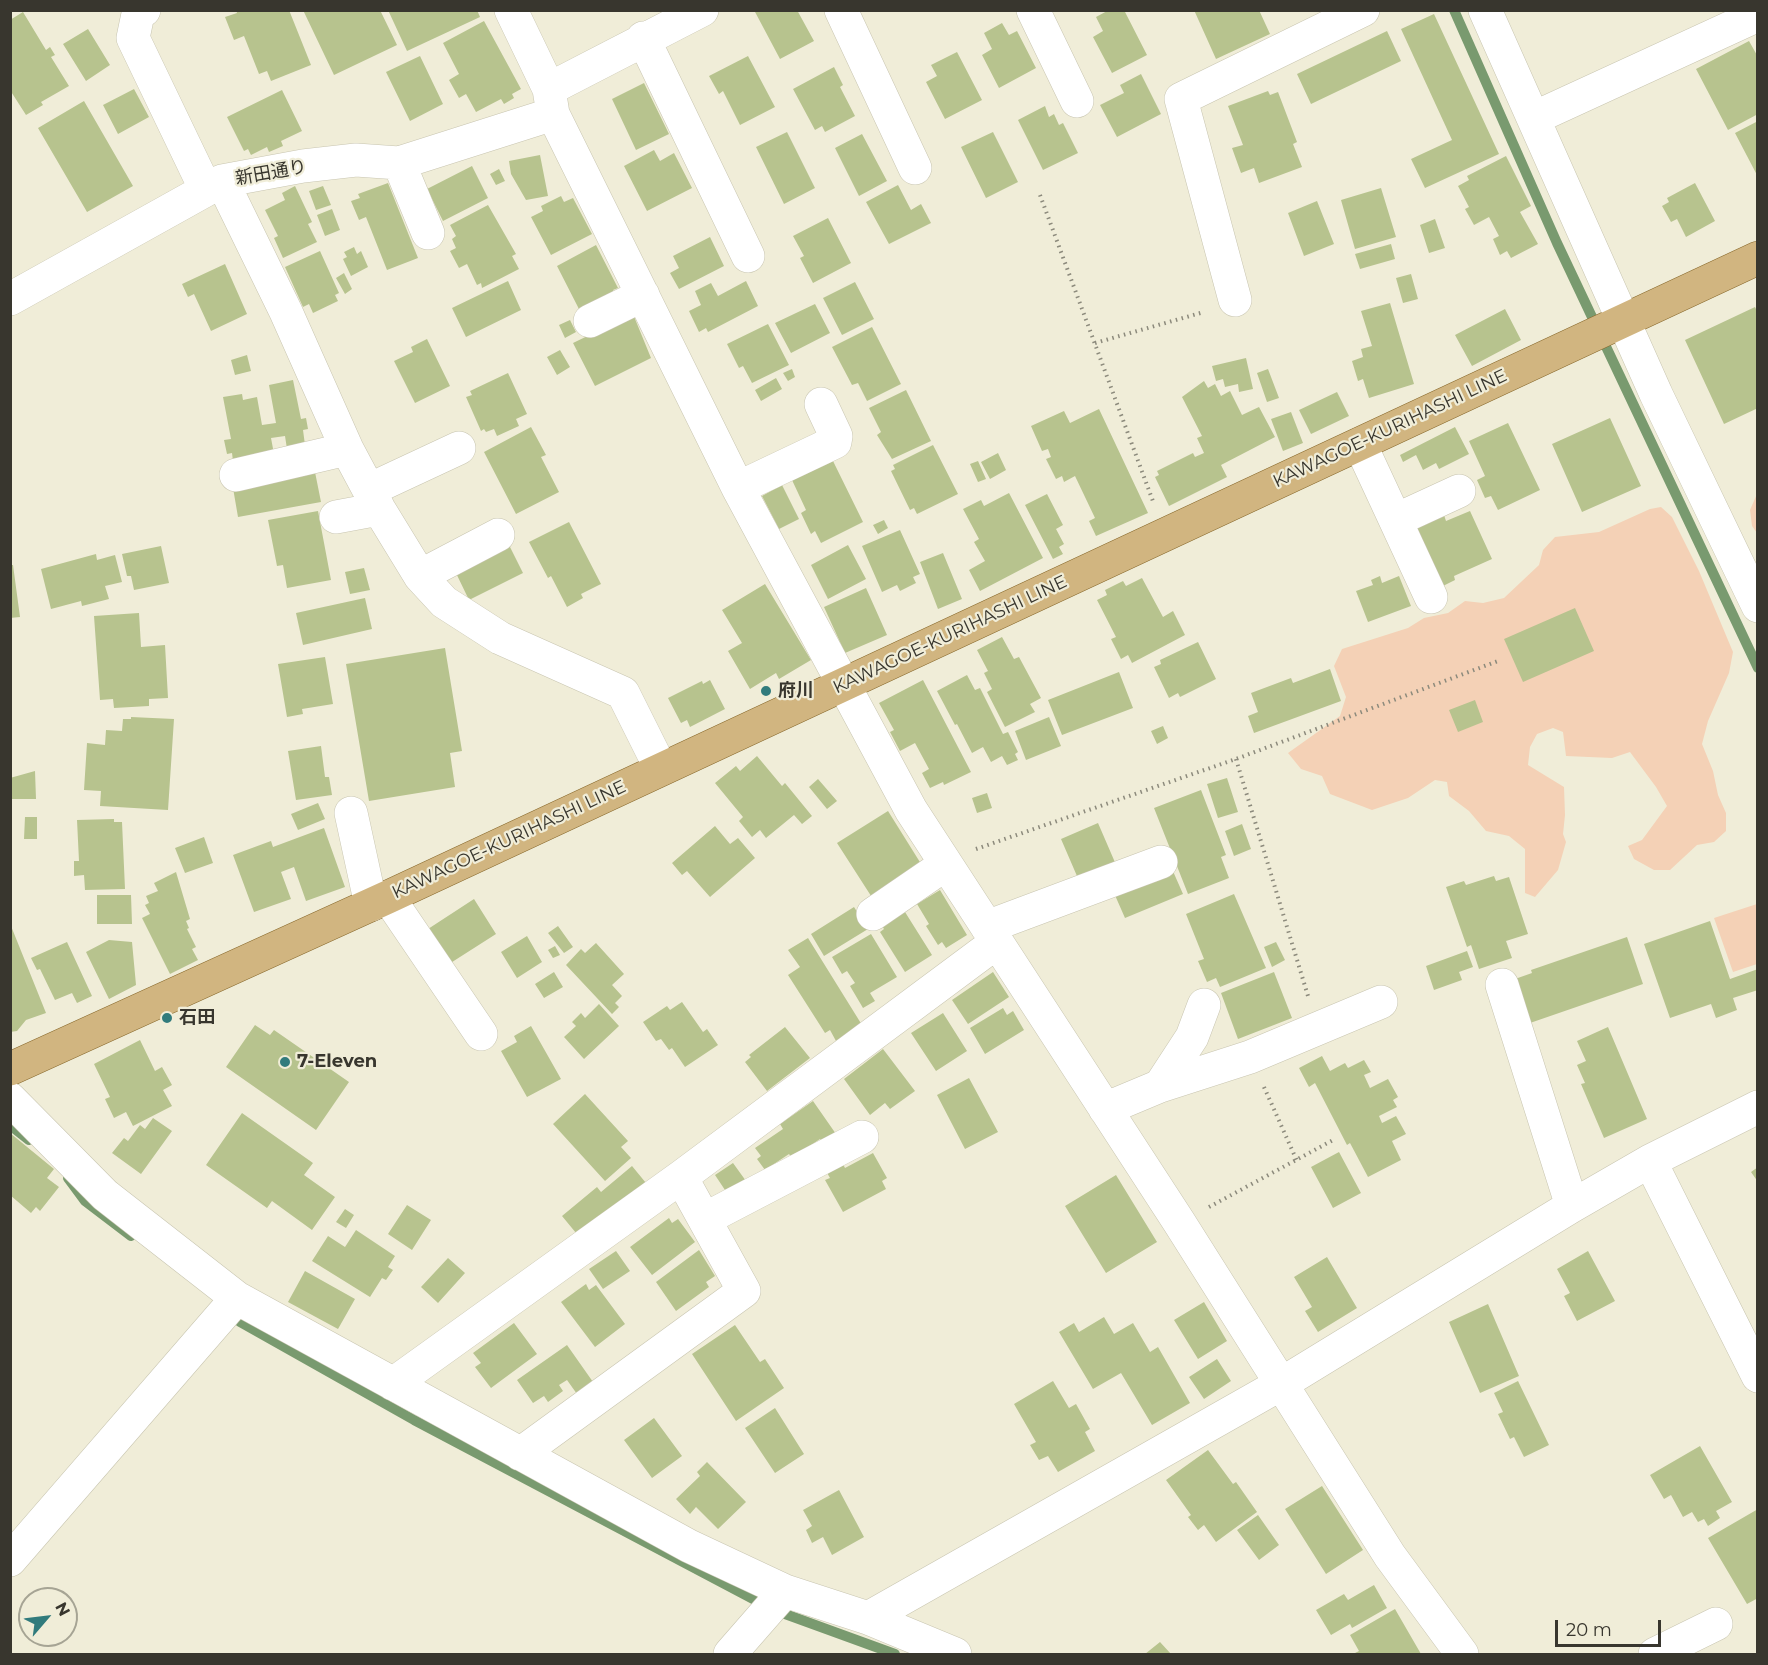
<!DOCTYPE html>
<html>
<head>
<meta charset="utf-8">
<style>
  body { margin:0 }
  #map { position:relative; width:1768px; height:1665px; overflow:hidden; background:#f0edd8; font-family:Montserrat,sans-serif }
  canvas { display:block }
  .frame { position:absolute; inset:0; border:12px solid #38362e; pointer-events:none }
  .north { position:absolute; left:18px; top:1587px; width:60px; height:60px; box-sizing:border-box; background:#f0edd8; border:2px solid #a6a494; border-radius:50%; rotate:62deg; font-size:16px; font-weight:700; line-height:24px; text-align:center; color:#38362e }
  .north::after { content:''; display:block; margin:auto; width:21px; height:27px; background:#317b7c; clip-path:polygon(50% 0,100% 100%,50% 72%,0 100%) }
  .scale { position:absolute; left:1555px; top:1620px; width:106px; height:27px; box-sizing:border-box; border:3px solid #38362e; border-top:0; padding-left:8px; font-size:18px; line-height:21px; white-space:nowrap; color:#38362e; -webkit-text-stroke:4px #f0edd8; paint-order:stroke }
</style>
</head>
<body>
<div id="map">
<canvas width="1768" height="1665"></canvas>
<div class="frame"></div>
<div class="north">N</div>
<div class="scale">20 m</div>
</div>
<script>
const c = document.querySelector('canvas').getContext('2d');
c.lineJoin = 'round';
function fill(path, color) { c.fillStyle = color; c.fill(path, 'evenodd'); }
const shape = rows => new Path2D(rows.map(r => 'M' + r).join(''));
function strokePath(path, color, width, dash) { c.strokeStyle = color; c.lineWidth = width; c.lineCap = dash ? 'butt' : 'round'; c.setLineDash(dash || []); c.stroke(path); }
function label(font, color, halo, rows, align = 'center') {
  c.font = font + ' Montserrat,"Noto Sans JP",sans-serif'; c.lineWidth = 4.5; c.setLineDash([]); c.textBaseline = 'middle'; c.strokeStyle = halo; c.fillStyle = color; for (const [text, x, y, turn = 0] of rows) {
    c.save(); c.translate(x, y); c.rotate((+turn || 0) * Math.PI / 180); c.textAlign = isNaN(turn) ? turn : align; if (halo) c.strokeText(text, 0, 0); c.fillText(text, 0, 0); c.restore();
  }
}
fill(shape([
  [1757,494,1757,533,1752,526,1750,510],
  [1661,507,1672,517,1699,571,1733,652,1729,673,1708,721,1702,744,1713,771,1718,795,1726,813,1726,831,1714,842,1697,845,1670,870,1654,870,1634,859,1628,846,1642,840,1667,806,1656,787,1630,752,1612,758,1566,756,1563,732,1553,728,1537,734,1530,747,1528,765,1564,787,1565,815,1563,834,1566,842,1558,870,1535,897,1525,893,1525,849,1509,836,1486,831,1469,811,1449,796,1447,782,1435,780,1408,798,1372,810,1330,794,1322,776,1301,769,1288,753,1340,716,1346,697,1334,666,1342,649,1408,628,1424,618,1448,613,1465,601,1483,603,1504,598,1539,565,1543,550,1555,537,1599,532,1650,509],
  [1757,904,1757,964,1733,972,1714,918]
]), '#f4d1b6');
strokePath(shape([
  [1454,10,1557,243,1758,668],
  [10,1125,29,1140],
  [68,1178,85,1201,131,1236],
  [228,1312,240,1322,414,1420,774,1610,895,1654]
]), '#799a6f', 10);
fill(shape([
  [236,10,289,10,311,65,271,81,267,71,259,74,244,36,234,40,225,17,237,13],
  [303,10,380,10,397,45,334,75],
  [388,10,477,10,480,17,407,51],
  [754,10,797,10,814,41,780,59],
  [1109,10,1124,10,1147,55,1112,73,1093,37,1103,31,1096,17],
  [1194,10,1259,10,1270,34,1216,59],
  [23,12,46,50,50,47,55,55,51,57,69,86,41,102,43,105,26,115,10,90,10,20],
  [1434,14,1499,154,1425,188,1411,159,1452,140,1401,29],
  [484,21,521,89,512,94,514,98,504,104,501,99,476,112,466,94,459,98,449,80,459,74,443,43],
  [1002,23,1009,35,1017,31,1036,68,999,88,982,55,992,49,984,33],
  [88,29,110,65,86,81,63,44],
  [1387,31,1401,61,1311,104,1297,74],
  [1749,41,1758,57,1758,114,1728,130,1696,69],
  [957,52,982,100,945,119,926,82,937,76,931,65],
  [420,56,443,104,410,121,386,72],
  [748,56,775,107,740,125,723,91,719,94,709,76],
  [834,67,843,85,840,87,855,116,825,132,822,126,815,130,793,89],
  [1141,74,1161,114,1117,137,1100,105,1124,93,1120,85],
  [644,83,669,134,636,150,612,99],
  [134,89,149,117,118,134,103,105],
  [282,90,302,131,281,141,283,146,269,152,267,147,251,155,248,149,244,151,227,117],
  [1268,91,1270,95,1278,92,1297,142,1293,144,1302,167,1259,183,1254,168,1241,173,1232,148,1243,145,1228,106],
  [84,101,133,186,87,212,38,128],
  [1045,106,1049,117,1054,114,1059,125,1063,123,1078,153,1043,170,1018,120],
  [1758,121,1758,177,1735,133],
  [787,132,815,188,784,204,756,147],
  [993,132,1018,182,986,198,961,147],
  [862,134,887,181,859,196,835,148],
  [654,150,660,161,674,153,692,188,647,211,624,166],
  [540,155,548,196,526,200,511,174,509,161],
  [1506,156,1531,206,1520,212,1538,244,1511,258,1507,251,1500,255,1493,239,1499,236,1489,217,1474,225,1465,209,1469,207,1458,186,1469,180,1467,176],
  [472,166,488,198,443,221,427,189],
  [499,169,505,181,496,185,490,174],
  [388,183,418,258,387,270,366,217,359,220,351,201,360,198,358,194],
  [1695,183,1715,221,1686,237,1677,219,1671,222,1662,206,1669,202,1667,198],
  [898,185,911,210,921,204,931,223,889,244,866,202],
  [295,186,312,222,308,224,317,242,283,258,274,238,278,236,265,210,285,200,282,193],
  [323,186,331,205,316,210,309,191],
  [1381,188,1396,237,1355,249,1341,200],
  [561,196,564,202,573,198,592,234,551,255,531,217,543,211,541,206],
  [1317,201,1334,244,1304,256,1288,213],
  [488,205,516,254,512,256,519,269,482,288,481,283,477,285,467,264,459,268,450,251,456,248,452,239,456,236,450,225],
  [332,209,340,230,325,236,317,215],
  [828,218,851,263,813,283,800,258,804,256,793,236],
  [1435,219,1445,248,1429,253,1420,225],
  [710,237,724,266,679,289,670,273,679,268,673,256],
  [1391,244,1395,259,1360,269,1355,254],
  [596,245,618,288,613,290,616,296,580,311,557,266],
  [354,247,357,254,361,251,368,267,351,276,343,259,347,257,344,252],
  [320,251,339,293,335,295,338,301,313,313,309,304,303,307,285,267],
  [225,264,247,314,211,331,194,294,188,297,182,284],
  [344,273,352,289,345,294,336,278],
  [1411,274,1418,299,1403,303,1396,278],
  [508,281,521,310,466,337,452,308],
  [746,281,758,306,708,332,706,328,699,332,689,311,701,305,695,291,711,283,718,296],
  [855,282,874,319,842,335,823,298],
  [1390,303,1414,384,1369,398,1363,379,1358,381,1352,361,1363,357,1361,349,1372,346,1361,311],
  [815,304,830,333,791,353,775,323],
  [1755,307,1758,313,1758,408,1724,424,1685,340],
  [1505,309,1521,340,1472,366,1455,335],
  [633,314,651,358,595,386,573,343],
  [570,320,576,332,565,338,559,325],
  [768,324,789,365,752,383,743,366,739,368,727,344],
  [872,327,901,384,867,401,858,383,852,385,832,347],
  [427,339,450,386,415,403,394,361,413,352,411,347],
  [560,350,570,367,557,375,547,357],
  [247,355,251,371,235,375,231,360],
  [1246,358,1253,389,1239,392,1238,384,1225,387,1223,379,1216,381,1212,366],
  [792,369,795,377,788,381,783,373],
  [1268,369,1279,398,1267,402,1257,373],
  [508,373,527,414,516,419,519,426,497,436,494,429,486,432,484,429,481,431,466,397,472,395,470,391],
  [776,378,782,389,761,401,755,390],
  [293,380,301,419,306,418,308,429,303,430,305,445,287,449,285,436,271,438,274,454,233,461,232,453,227,454,224,440,231,439,223,397,242,394,243,400,257,397,262,425,276,423,269,385],
  [1204,381,1208,388,1215,384,1221,396,1230,391,1242,415,1259,407,1275,437,1221,465,1227,477,1169,506,1155,477,1159,475,1157,471,1193,453,1195,457,1204,453,1197,438,1202,436,1182,397],
  [906,390,931,441,892,459,877,435,881,432,869,408],
  [1337,392,1349,416,1311,434,1299,410],
  [1099,409,1148,513,1096,536,1089,521,1095,518,1075,476,1064,482,1062,476,1056,479,1046,459,1051,457,1048,449,1042,451,1031,426,1064,411,1070,423],
  [1291,412,1303,443,1283,451,1271,419],
  [1610,418,1641,486,1582,512,1552,444],
  [1508,423,1540,490,1498,510,1491,496,1485,498,1477,480,1485,476,1469,441],
  [531,427,546,455,541,457,559,492,516,514,484,452],
  [1455,427,1469,454,1439,469,1436,463,1423,470,1416,455,1403,462,1400,455],
  [933,445,958,494,917,514,914,508,910,510,891,471,895,469,893,465],
  [998,453,1006,470,990,479,981,462],
  [833,461,863,522,821,543,815,531,811,534,801,513,806,510,792,480],
  [978,461,986,479,978,482,970,464],
  [315,472,321,502,238,517,233,488],
  [782,485,799,519,779,529,762,496],
  [1009,493,1043,558,980,591,969,570,985,561,974,542,979,539,963,509,981,500,984,506],
  [1047,494,1063,525,1056,529,1064,544,1059,547,1063,554,1053,559,1025,505],
  [318,511,331,580,287,588,283,565,277,566,268,520],
  [1470,511,1492,559,1454,576,1455,580,1443,586,1416,528,1444,515,1446,521],
  [884,520,888,528,878,534,873,525],
  [569,522,601,584,581,594,583,598,567,607,551,576,548,578,529,542],
  [900,530,920,574,913,577,916,583,900,591,897,585,882,592,862,546],
  [509,545,523,573,469,600,455,571],
  [848,545,866,579,828,599,811,565],
  [161,546,169,583,134,590,131,576,127,576,122,554],
  [943,553,962,599,938,609,920,562],
  [96,554,97,560,115,555,122,582,105,586,109,599,82,606,81,601,51,609,41,569],
  [10,565,13,565,20,617,10,618],
  [364,568,370,590,350,594,345,572],
  [1380,576,1382,583,1399,576,1411,606,1368,622,1356,591,1373,585,1371,580],
  [1142,578,1163,617,1173,611,1185,635,1132,663,1128,655,1121,659,1111,639,1116,637,1097,600,1107,595,1105,590,1123,581,1126,586],
  [765,584,811,660,779,679,776,673,750,689,728,651,742,643,722,610],
  [866,588,887,635,845,653,824,607],
  [365,598,372,629,303,645,296,613],
  [1575,608,1594,651,1523,682,1504,639],
  [139,613,141,647,165,645,168,698,149,699,149,706,114,708,113,699,100,700,94,616],
  [1002,637,1014,659,1019,657,1041,698,1030,704,1035,712,1005,727,987,692,992,689,984,673,988,671,977,650],
  [1198,642,1216,679,1180,697,1178,693,1169,698,1154,667,1161,664,1160,660],
  [445,648,462,751,450,753,455,787,369,801,346,664],
  [325,657,333,704,302,709,303,714,287,717,278,664],
  [1330,669,1341,701,1254,733,1248,716,1258,712,1251,693,1291,678,1293,683],
  [1119,672,1133,708,1062,735,1048,700],
  [967,675,975,690,980,688,1003,734,1008,732,1018,752,1015,754,1018,760,1007,765,1002,756,991,762,983,747,972,753,957,724,955,725,937,691],
  [710,680,725,709,690,727,687,720,681,723,668,698,702,681,703,684],
  [923,680,971,772,944,785,943,782,930,788,922,773,929,769,915,743,900,751,890,732,894,730,879,703],
  [1475,700,1483,722,1458,732,1449,710],
  [131,717,174,719,168,810,100,806,101,791,84,790,87,743,105,745,106,730,122,731,123,719,131,719],
  [1049,717,1061,746,1026,760,1015,731],
  [1163,726,1168,738,1157,744,1151,731],
  [321,746,325,777,329,777,332,795,296,800,288,751],
  [757,756,782,786,785,783,812,816,802,824,794,815,766,838,760,830,752,837,739,821,743,817,715,783,736,766,740,771],
  [35,771,36,799,10,799,10,778],
  [1227,778,1238,812,1218,818,1207,784],
  [818,779,837,801,827,809,809,787],
  [1201,790,1226,855,1221,857,1229,878,1188,894,1154,808],
  [987,793,992,808,977,813,972,798],
  [318,803,325,819,298,830,291,814],
  [888,811,923,867,873,899,837,843],
  [25,817,37,817,37,839,24,839],
  [114,819,114,822,122,822,125,889,85,890,84,875,74,876,74,861,79,861,77,820],
  [1098,823,1117,867,1080,883,1061,839],
  [1242,824,1251,849,1234,856,1225,831],
  [715,826,730,844,738,838,755,858,710,897,687,871,682,875,672,863],
  [324,828,345,887,306,901,294,867,281,872,291,899,254,912,233,855,271,841,273,847],
  [204,837,213,863,185,873,175,848],
  [1172,869,1183,894,1125,918,1114,893],
  [176,872,190,919,186,921,189,928,187,929,196,947,192,949,198,960,170,974,142,918,150,914,145,905,149,903,146,896,158,891,154,883],
  [1494,876,1496,881,1509,877,1528,934,1506,941,1512,958,1479,969,1471,945,1467,947,1446,887,1464,881,1466,885],
  [940,890,967,935,946,948,942,942,938,945,926,926,929,924,917,904],
  [1234,894,1266,968,1220,987,1216,978,1207,982,1198,961,1204,959,1186,914],
  [97,895,131,895,132,924,97,924],
  [474,899,496,934,449,964,428,929],
  [854,907,868,929,824,956,811,934],
  [905,912,932,955,905,972,880,932,884,929,882,926],
  [1710,921,1730,979,1758,969,1758,990,1733,998,1737,1010,1716,1018,1711,1004,1670,1018,1644,944],
  [11,926,46,1013,26,1020,17,1031,10,1032],
  [558,926,573,947,564,953,548,933],
  [871,934,897,977,870,993,875,1001,863,1008,850,986,855,983,847,971,842,974,832,957],
  [527,936,542,962,517,978,501,952],
  [1627,937,1643,984,1530,1023,1515,979,1532,973,1531,970],
  [808,938,862,1025,836,1041,830,1030,825,1033,788,975,800,967,788,950],
  [109,940,132,942,136,985,109,999,86,952],
  [67,942,92,996,77,1003,72,993,55,1000,40,969,37,970,31,958],
  [1276,942,1285,960,1272,967,1264,947],
  [596,943,624,974,612,985,622,996,615,1003,619,1007,612,1014,566,965,581,949,585,953],
  [555,946,560,955,553,958,548,950],
  [1467,951,1473,967,1459,972,1462,980,1434,990,1426,966],
  [554,972,563,987,544,998,535,984],
  [993,972,1009,997,968,1024,952,1000],
  [1274,972,1292,1018,1238,1039,1221,993],
  [682,1002,703,1032,707,1029,718,1045,685,1067,672,1048,669,1050,661,1039,656,1041,643,1022,667,1006,670,1010],
  [599,1004,619,1026,584,1059,564,1037,576,1026,572,1022,581,1013,585,1018],
  [1003,1008,1007,1015,1013,1011,1024,1030,985,1054,970,1028],
  [943,1013,967,1051,936,1071,911,1033],
  [255,1025,270,1035,274,1030,349,1082,316,1130,226,1067],
  [531,1026,561,1079,527,1097,501,1051,517,1042,514,1036],
  [785,1027,810,1058,767,1091,745,1062,751,1057,749,1055],
  [1608,1027,1647,1119,1604,1138,1581,1084,1585,1083,1577,1065,1586,1061,1577,1041],
  [140,1040,155,1071,162,1067,172,1085,163,1090,172,1106,133,1126,126,1112,114,1118,105,1099,110,1097,94,1064],
  [883,1049,915,1091,890,1109,885,1103,870,1115,844,1079],
  [1322,1056,1330,1071,1345,1063,1348,1068,1364,1060,1371,1072,1364,1075,1370,1088,1388,1079,1398,1097,1393,1100,1397,1107,1379,1116,1382,1123,1396,1116,1406,1134,1392,1141,1401,1160,1368,1177,1350,1143,1347,1145,1315,1083,1309,1087,1299,1068],
  [969,1078,998,1132,965,1149,937,1095],
  [585,1094,628,1141,621,1147,631,1158,605,1181,553,1124],
  [813,1101,836,1134,823,1143,820,1139,792,1158,789,1154,765,1170,757,1159,761,1156,755,1148,783,1129,780,1124],
  [242,1113,313,1163,304,1175,335,1197,312,1230,272,1201,267,1208,206,1165],
  [153,1118,172,1131,141,1174,112,1153,124,1138,128,1141,140,1125,145,1129],
  [10,1133,54,1169,47,1178,59,1187,40,1211,36,1207,31,1213,10,1195],
  [1339,1152,1361,1193,1333,1208,1311,1167],
  [873,1153,887,1178,882,1181,886,1189,843,1212,825,1180,830,1178,826,1171,842,1162,845,1168],
  [733,1163,746,1181,727,1193,715,1175],
  [632,1166,646,1183,581,1239,562,1216,597,1187,601,1192],
  [1758,1167,1758,1182,1751,1172],
  [1116,1175,1157,1242,1106,1273,1065,1206],
  [407,1205,431,1220,412,1250,388,1234],
  [345,1209,354,1215,346,1228,336,1222],
  [669,1218,672,1223,678,1219,695,1242,652,1275,630,1247],
  [356,1230,395,1256,388,1267,393,1270,386,1280,382,1278,370,1297,312,1261,328,1236,345,1247],
  [699,1250,715,1276,706,1282,709,1287,676,1311,656,1282],
  [616,1251,630,1271,603,1289,589,1269],
  [1588,1251,1615,1301,1577,1321,1564,1296,1570,1293,1557,1269],
  [1327,1257,1357,1308,1318,1332,1305,1311,1312,1307,1294,1277],
  [448,1258,465,1273,438,1303,421,1287],
  [305,1271,355,1299,338,1329,288,1302],
  [586,1284,589,1290,596,1285,625,1324,595,1347,561,1302],
  [1204,1302,1227,1341,1198,1359,1174,1320],
  [1488,1304,1519,1376,1480,1393,1449,1322],
  [1104,1317,1114,1334,1133,1323,1150,1352,1158,1347,1190,1403,1152,1425,1121,1373,1093,1389,1059,1332,1074,1323,1079,1332],
  [514,1323,537,1354,491,1388,475,1367,481,1363,473,1353],
  [735,1325,760,1362,765,1359,784,1388,736,1421,692,1354],
  [567,1345,593,1382,577,1394,567,1380,559,1385,563,1391,548,1402,544,1396,533,1403,517,1380],
  [1217,1359,1231,1381,1204,1399,1189,1377],
  [1053,1381,1069,1408,1076,1404,1090,1429,1085,1432,1095,1451,1058,1472,1048,1456,1039,1460,1030,1445,1036,1442,1014,1404],
  [1518,1381,1549,1445,1524,1457,1514,1437,1510,1439,1498,1414,1503,1412,1494,1393],
  [775,1408,804,1454,775,1473,745,1428],
  [654,1418,682,1456,652,1478,624,1440],
  [1700,1446,1732,1502,1716,1511,1720,1518,1708,1526,1704,1519,1698,1522,1692,1512,1683,1517,1671,1495,1664,1499,1650,1475],
  [1208,1450,1233,1484,1236,1482,1257,1512,1216,1542,1204,1525,1198,1530,1188,1517,1191,1515,1166,1480],
  [707,1462,746,1502,718,1529,696,1507,690,1514,676,1499,700,1476,697,1472],
  [1322,1486,1363,1550,1326,1574,1285,1509],
  [839,1490,864,1537,832,1555,823,1537,812,1543,806,1530,812,1526,803,1510],
  [1758,1509,1758,1598,1747,1604,1708,1538],
  [1258,1515,1279,1545,1259,1560,1237,1530],
  [1374,1585,1387,1608,1352,1628,1350,1624,1331,1635,1316,1610,1344,1594,1348,1600],
  [1395,1609,1421,1654,1353,1654,1359,1651,1350,1635],
  [1160,1642,1171,1654,1145,1654]
]), '#b7c38e');
const minor = shape([
  [144,10,138,14,133,38,206,190],
  [511,10,549,89,553,114,738,488,911,810,1179,1222,1390,1556,1462,1654],
  [841,10,915,168],
  [1033,10,1077,101],
  [1485,10,1656,394,1758,606],
  [643,38,748,256],
  [549,89,702,10],
  [1534,118,1758,15],
  [399,163,428,233],
  [222,181,286,312,347,449,379,509,420,576,444,602,500,638,623,693,661,769],
  [10,299,222,181,303,166,356,160,399,163,553,114],
  [1235,300,1181,99,1363,10],
  [590,321,643,295],
  [1360,444,1431,597],
  [236,475,347,449],
  [738,488,835,442,836,436,821,404],
  [369,490,459,448],
  [336,517,379,509],
  [1396,520,1459,491],
  [420,576,498,535],
  [351,813,371,905],
  [388,897,481,1034],
  [873,914,946,864],
  [987,927,1161,862],
  [1502,985,1572,1206],
  [1160,1086,1192,1037,1204,1005],
  [10,1099,105,1195,237,1298,689,1546,785,1591,868,1618,955,1654],
  [1105,1109,1160,1086,1250,1057,1381,1002],
  [1650,1161,1758,1376],
  [705,1219,862,1137],
  [393,1384,681,1177,997,942],
  [520,1454,744,1291,681,1177],
  [10,1560,237,1298],
  [868,1618,1281,1384,1572,1206,1650,1161,1758,1107],
  [730,1654,785,1591],
  [1655,1654,1716,1624]
]);
const major = shape([
  [10,1069,388,897,1758,258]
]);
strokePath(minor, '#c8c5b0', 34);
strokePath(major, '#88692c', 34);
strokePath(shape([
  [1040,195,1154,504],
  [1095,343,1204,312],
  [1236,759,1308,996],
  [976,849,1236,759,1498,661],
  [1264,1087,1297,1161],
  [1209,1207,1335,1139]
]), '#8c8a7c', 4, [1.5, 4.5]);
strokePath(minor, '#fff', 33);
strokePath(major, '#d1b580', 33);
for (const [x, y, r, color] of [
  [766,691,6,"#317b7c"],
  [167,1018,6,"#317b7c"],
  [285,1062,6,"#317b7c"]
]) { const dot = new Path2D(); dot.arc(x, y, r, 0, 2 * Math.PI); c.fillStyle = color; c.fill(dot); strokePath(dot, '#f0edd8', 2); }
label('18px', '#38362e', '#f0edd8', [
  ["新田通り",271,173,-10],
  ["KAWAGOE-KURIHASHI LINE",1390,429,-25],
  ["KAWAGOE-KURIHASHI LINE",950,635,-25],
  ["KAWAGOE-KURIHASHI LINE",509,840,-25]
]);
label('bold 18px', '#38362e', '#f0edd8', [
  ["府川",778,691],
  ["石田",179,1018],
  ["7-Eleven",297,1062]
], 'left');
</script>
</body>
</html>
